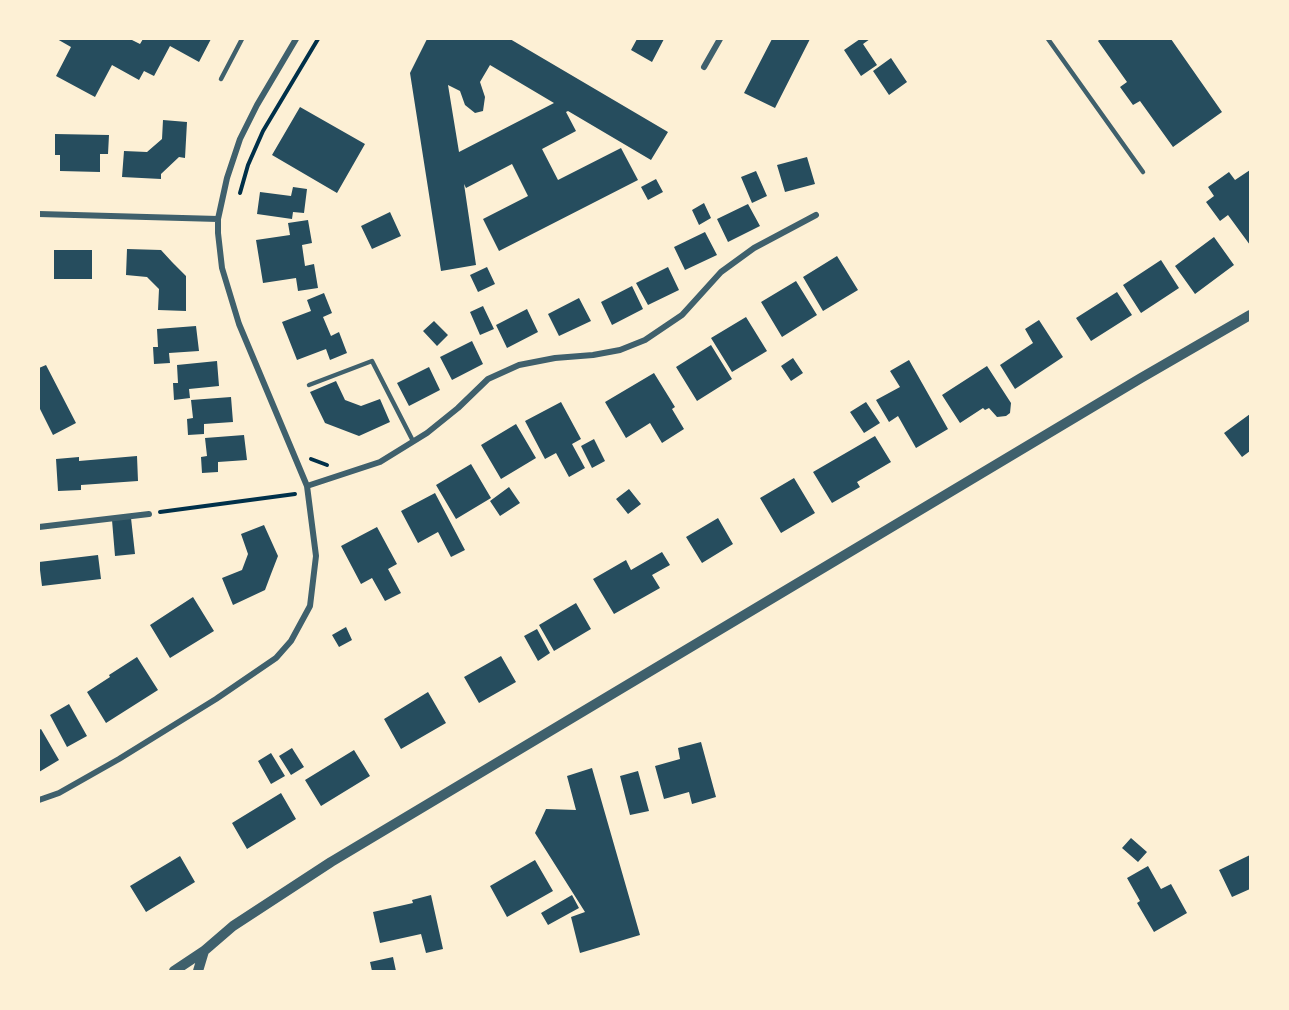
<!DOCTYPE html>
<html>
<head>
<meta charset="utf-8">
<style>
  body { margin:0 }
  #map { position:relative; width:1289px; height:1010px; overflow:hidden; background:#fdf0d5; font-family:Figtree,sans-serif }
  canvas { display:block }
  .frame { position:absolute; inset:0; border:40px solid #fdf0d5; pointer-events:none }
</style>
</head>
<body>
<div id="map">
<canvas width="1289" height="1010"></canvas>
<div class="frame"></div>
</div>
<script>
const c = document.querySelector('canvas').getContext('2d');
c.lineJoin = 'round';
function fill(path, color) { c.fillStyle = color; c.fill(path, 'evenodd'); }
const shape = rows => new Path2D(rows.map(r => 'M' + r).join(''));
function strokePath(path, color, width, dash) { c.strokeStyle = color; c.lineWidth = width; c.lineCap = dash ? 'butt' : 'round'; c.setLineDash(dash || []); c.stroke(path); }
fill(shape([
  [57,39,130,39,140,44,143,39,211,39,199,62,170,46,154,76,144,71,139,80,112,65,95,97,56,76,71,47],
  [427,39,510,39,668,132,651,160,568,111,566,112,576,131,542,149,558,180,621,148,638,180,499,251,483,219,528,196,512,164,466,188,464,184,476,265,441,271,410,73],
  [490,65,554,103,459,152,448,85,460,91,465,105,475,113,483,111,485,97,480,82],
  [637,39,664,39,652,62,631,50],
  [772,39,810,39,775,108,744,93],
  [860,39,870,39,863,44,877,65,861,76,844,50],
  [1100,39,1171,39,1222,112,1173,147,1140,101,1133,105,1120,87,1127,82,1098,41],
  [891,58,907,82,889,95,873,71],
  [300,107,365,144,337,193,272,155],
  [163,120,187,122,185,158,179,157,161,174,161,179,122,177,124,151,147,152,162,139],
  [55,134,109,135,108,154,100,154,100,172,60,171,60,155,55,155],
  [807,157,815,184,785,192,777,165],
  [1250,170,1249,200,1250,245,1228,215,1220,221,1206,202,1214,196,1208,187,1229,172,1235,180],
  [756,171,767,196,752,203,741,177],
  [656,179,663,192,648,200,641,187],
  [293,187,307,189,304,213,293,212,292,219,257,214,260,192,291,196],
  [704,203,711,218,699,225,692,210],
  [748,204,760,226,728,242,717,219],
  [390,212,401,236,372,249,361,226],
  [308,220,312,243,302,245,305,266,314,264,318,288,298,291,296,278,263,283,256,240,290,235,288,223],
  [705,232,717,255,685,270,674,247],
  [1214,237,1234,265,1195,294,1175,266],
  [127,249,161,250,172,262,186,276,186,311,158,310,159,289,147,277,126,275],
  [54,250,92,250,92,279,54,279],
  [837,256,858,290,823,311,803,277],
  [1161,260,1179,288,1141,313,1123,285],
  [487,267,495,284,478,292,470,275],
  [668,267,679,290,648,305,636,283],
  [796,281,817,315,782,337,761,302],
  [632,286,643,309,612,325,601,302],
  [1117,292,1132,315,1091,341,1076,318],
  [324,293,332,313,323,317,331,336,339,332,347,353,330,360,326,349,297,360,282,322,311,311,307,300],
  [579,298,591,321,559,336,548,314],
  [483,306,494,329,480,335,470,312],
  [527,309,538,332,507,348,496,325],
  [746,317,767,351,732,372,711,338],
  [1039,320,1063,357,1015,389,1000,365,1033,343,1025,329],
  [434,321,448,335,437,346,423,331],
  [196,326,199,351,169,353,170,363,154,364,153,347,158,347,157,329],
  [472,341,483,364,452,380,440,357],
  [711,345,732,379,697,401,676,367],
  [793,358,803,373,791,381,781,366],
  [909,360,948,429,916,448,898,416,889,422,876,400,900,387,890,371],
  [217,361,219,386,189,389,190,398,174,400,173,383,178,383,177,365],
  [46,365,76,423,53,435,39,407,39,368],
  [987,366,1011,403,1010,413,1006,416,997,417,989,408,985,410,983,408,960,423,942,395],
  [429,367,440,390,409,406,397,383],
  [654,373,675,407,672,409,684,429,662,443,650,423,626,438,605,402],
  [336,381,345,400,361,406,380,399,390,422,359,436,325,423,310,392],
  [231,397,233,422,204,424,204,434,188,435,187,419,193,418,191,400],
  [561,402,581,439,572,444,585,468,569,477,556,453,545,459,525,421],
  [866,402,880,423,864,433,850,412],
  [1250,414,1250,451,1242,457,1224,433],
  [516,424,536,458,501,479,481,445],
  [244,435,247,460,218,462,218,472,202,473,201,457,207,456,205,438],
  [875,436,891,462,857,482,860,487,832,503,813,472],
  [594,439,605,461,592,468,581,446],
  [137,456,138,481,81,485,81,490,58,491,56,459,79,457,79,461],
  [471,464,491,498,456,519,436,485],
  [794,478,815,513,781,533,760,498],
  [509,487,520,503,500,516,490,501],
  [629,489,641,504,628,514,616,499],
  [435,493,465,550,451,557,438,532,418,543,401,511],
  [131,518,135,554,115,556,112,520],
  [718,518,733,544,702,563,686,537],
  [264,525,278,556,271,574,265,590,233,605,222,578,242,570,248,554,241,534],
  [377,527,397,564,388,569,401,593,385,601,372,578,361,584,341,546],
  [662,552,670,565,652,575,660,588,614,614,593,579,626,560,631,570],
  [98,555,101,579,42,586,39,562],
  [193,597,214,631,170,658,150,625],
  [576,603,591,629,554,651,539,625],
  [346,627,352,640,339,647,332,635],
  [537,629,550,653,538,661,524,636],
  [501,656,516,682,479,703,464,677],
  [137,657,158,690,106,723,87,692,110,677,109,675],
  [428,692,446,723,401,749,384,719],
  [69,704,87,736,67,747,50,715],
  [41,729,59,760,39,772,39,730],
  [701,742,716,797,692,804,689,792,664,799,655,766,680,759,678,748],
  [292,748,304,767,291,775,279,756],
  [354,750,370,776,321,806,305,780],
  [271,753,285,776,271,784,258,761],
  [592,768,640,935,580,953,571,917,585,912,535,833,546,809,576,810,567,776],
  [638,771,649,811,630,815,620,776],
  [281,793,296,819,247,849,232,823],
  [1131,838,1147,852,1138,862,1122,848],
  [1250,855,1250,889,1232,897,1219,870],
  [180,856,195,882,146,912,130,886],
  [535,860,553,891,507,917,490,886],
  [1148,866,1161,889,1171,884,1187,913,1154,932,1137,903,1140,901,1127,878],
  [431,895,443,949,426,953,421,934,380,943,373,912,413,903,412,900],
  [572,895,579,908,548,925,541,913],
  [393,957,396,971,372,971,370,962]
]), '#264d5e');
strokePath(shape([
  [240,193,248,165,263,131,318,39],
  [311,459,327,465],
  [160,512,295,494]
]), '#003049', 4);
strokePath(shape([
  [1048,39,1143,172],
  [221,79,242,39],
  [309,385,372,361,413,441]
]), '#3f606c', 4.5);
strokePath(shape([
  [704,67,720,39],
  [39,214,218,219],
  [307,486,380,462,427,433,458,408,488,379,519,365,555,358,593,355,620,350,645,340,682,315,721,272,754,248,816,215],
  [39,527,149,514],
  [39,800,59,793,119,759,216,699,276,658,291,641,310,606,316,556,307,486,239,324,222,268,218,233,218,219,227,178,240,139,257,105,296,39]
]), '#3f606c', 6);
strokePath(shape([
  [174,971,204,951,233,926,331,862,1141,378,1250,315],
  [198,971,204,951]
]), '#3f606c', 10);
</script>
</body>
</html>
